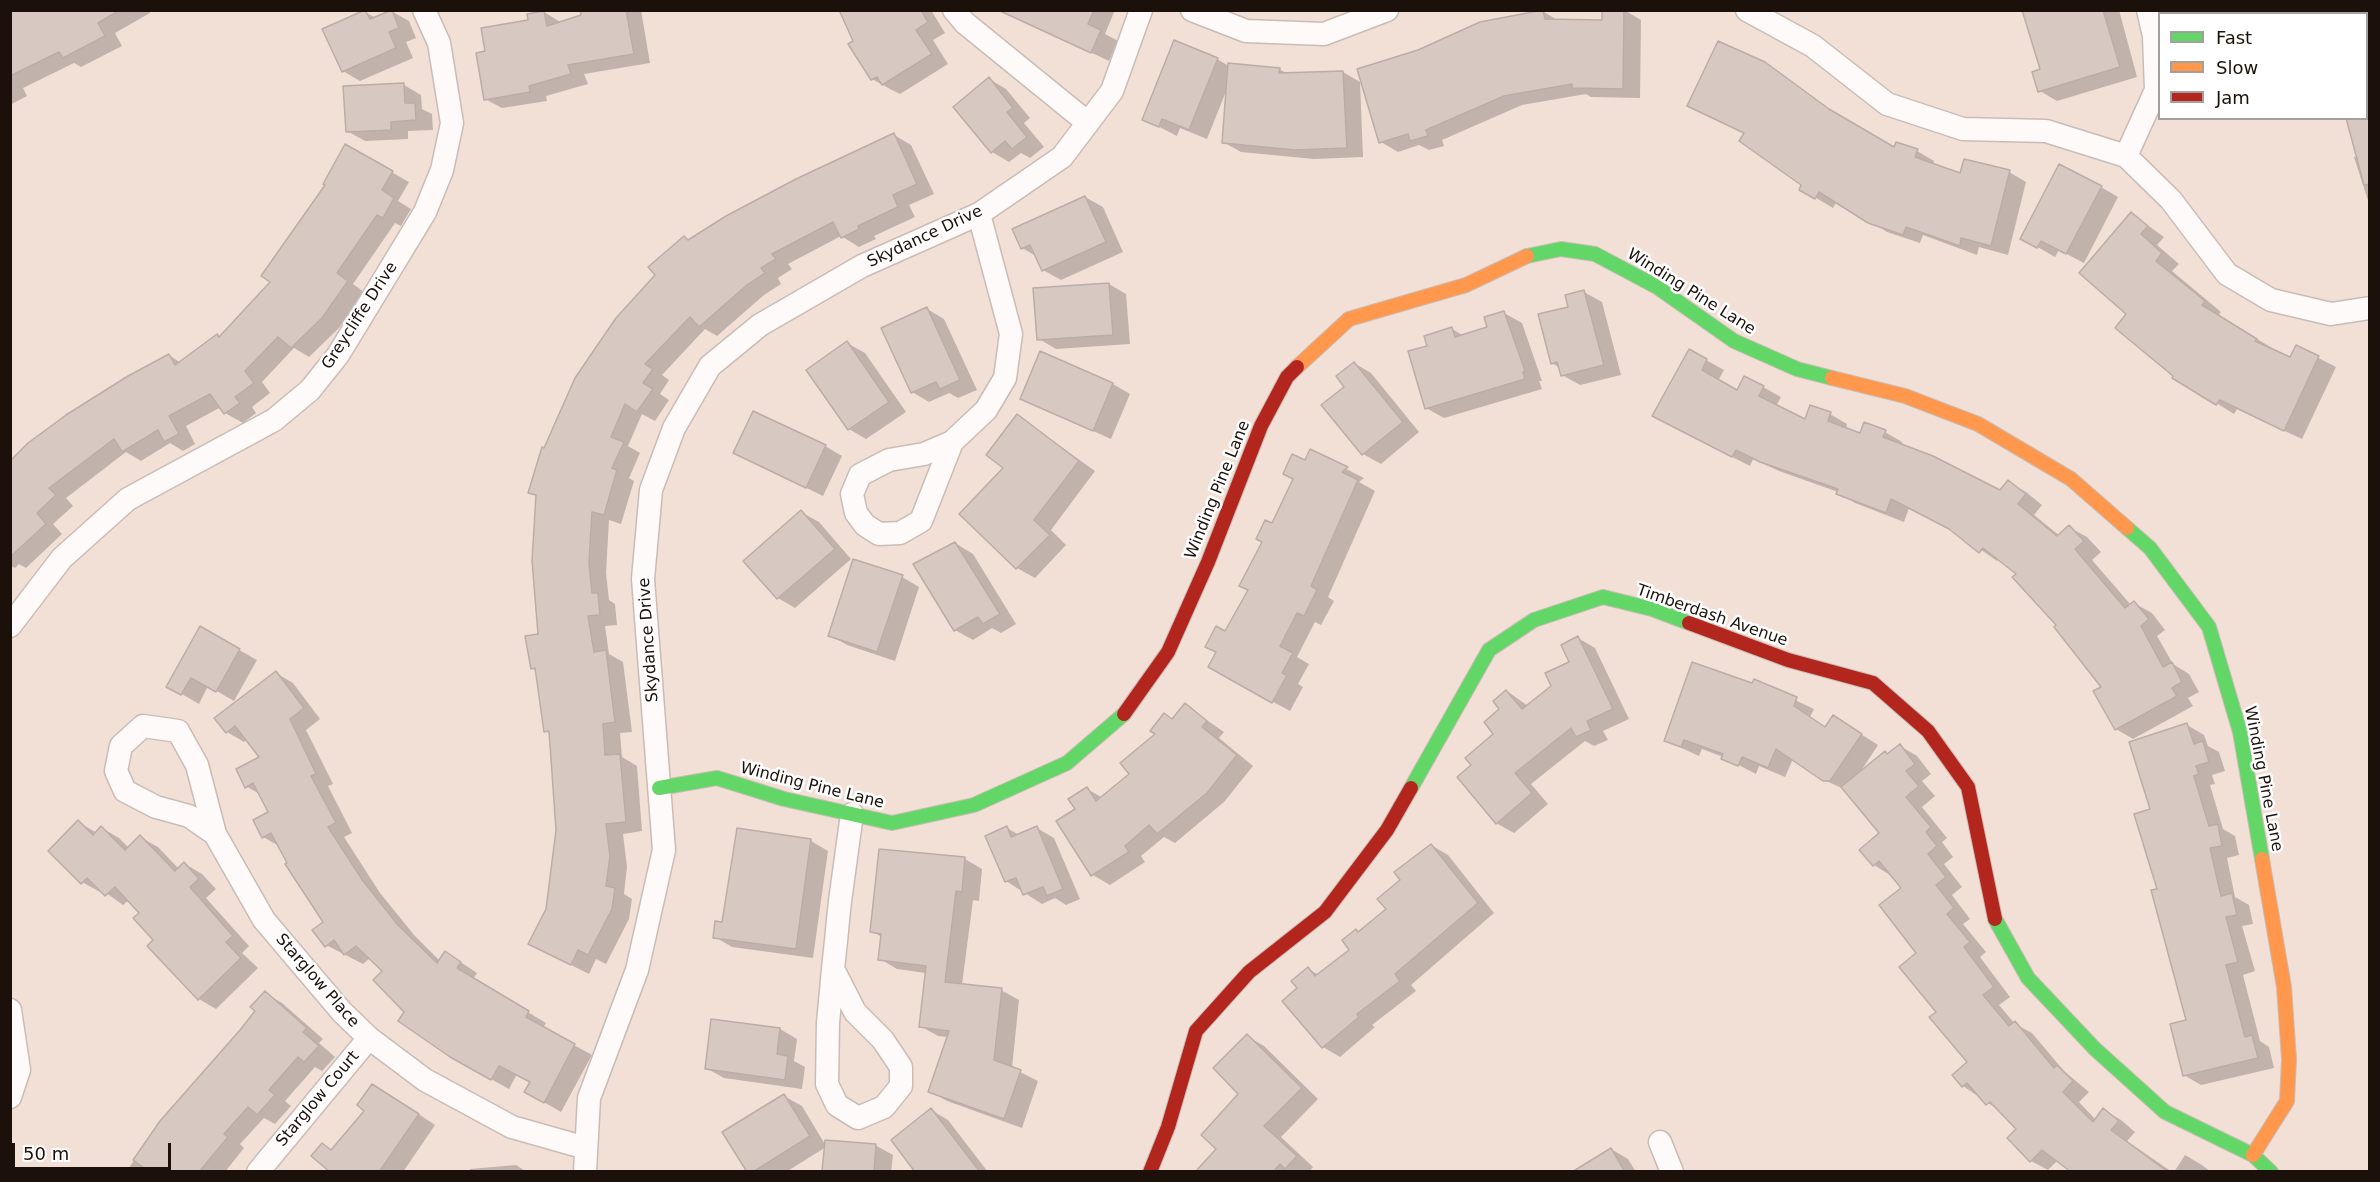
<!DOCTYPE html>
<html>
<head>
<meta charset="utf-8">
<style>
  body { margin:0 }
  #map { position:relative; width:2380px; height:1182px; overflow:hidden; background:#f2e0d6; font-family:"DejaVu Sans",sans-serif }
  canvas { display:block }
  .frame { position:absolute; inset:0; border:12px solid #1c110a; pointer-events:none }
  .legend { position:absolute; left:2158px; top:12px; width:210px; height:108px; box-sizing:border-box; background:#fff; border:2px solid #a4a09d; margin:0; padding:8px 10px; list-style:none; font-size:18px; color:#1c110a }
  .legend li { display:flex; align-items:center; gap:12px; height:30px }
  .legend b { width:30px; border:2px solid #a4a09d }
  .scale { position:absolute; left:12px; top:1143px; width:159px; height:27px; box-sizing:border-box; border:3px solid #1c110a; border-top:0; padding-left:8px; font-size:18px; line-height:21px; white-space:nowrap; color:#1c110a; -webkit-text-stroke:4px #fff; paint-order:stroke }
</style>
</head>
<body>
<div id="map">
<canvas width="2380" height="1182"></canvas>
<div class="frame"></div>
<ul class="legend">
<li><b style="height:8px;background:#63d668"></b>Fast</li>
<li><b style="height:8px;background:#ff974d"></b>Slow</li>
<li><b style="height:8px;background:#b3261e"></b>Jam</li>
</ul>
<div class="scale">50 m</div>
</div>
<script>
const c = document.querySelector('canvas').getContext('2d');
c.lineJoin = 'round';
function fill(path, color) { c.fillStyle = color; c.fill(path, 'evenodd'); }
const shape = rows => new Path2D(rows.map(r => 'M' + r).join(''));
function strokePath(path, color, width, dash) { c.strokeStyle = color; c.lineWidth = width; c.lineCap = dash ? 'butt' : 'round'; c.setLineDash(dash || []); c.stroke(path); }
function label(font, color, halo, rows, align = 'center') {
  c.font = font + ' "DejaVu Sans",sans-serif'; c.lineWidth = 5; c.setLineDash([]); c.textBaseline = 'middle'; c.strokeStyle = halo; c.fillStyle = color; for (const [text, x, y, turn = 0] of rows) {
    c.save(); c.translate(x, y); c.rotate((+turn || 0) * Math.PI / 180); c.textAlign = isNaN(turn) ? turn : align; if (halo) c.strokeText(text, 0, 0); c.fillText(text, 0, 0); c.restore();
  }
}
fill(shape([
  [10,10,149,10,150,13,115,33,122,46,81,67,74,63,23,88,27,96,10,105],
  [582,10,641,10,650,63,584,74,588,84,546,96,547,101,502,108,485,99,487,52,544,12,562,23,583,17],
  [841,10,931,10,945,33,933,40,948,64,900,94,890,89,872,79,851,44,854,42],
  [1024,10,1115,10,1105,34,1118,41,1109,61,1020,19],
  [1624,10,1641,20,1640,98,1591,97,1586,94,1522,105,1442,140,1444,146,1429,150,1419,145,1398,152,1381,142,1419,51,1480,23,1544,12,1559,21,1603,22],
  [2024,10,2119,10,2137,77,2057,101,2040,91,2042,70],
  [2324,10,2370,10,2370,207,2354,157,2358,156,2366,118,2366,14,2325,14],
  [391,11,409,21,416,38,406,42,413,58,360,81,343,71,365,12,376,18],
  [1217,59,1229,66,1279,69,1288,74,1343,72,1360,82,1363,157,1314,159,1241,152,1223,142,1227,89,1207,139,1180,128,1177,136,1144,119],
  [1764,63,1847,121,1895,149,1917,151,1934,161,1933,165,1961,175,2009,172,2026,182,2008,255,1979,247,1977,255,1923,235,1920,243,1887,232,1837,201,1833,208,1801,189,1803,185,1746,134,1689,106],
  [989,79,1006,89,1030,118,1024,123,1044,147,1030,158,1021,153,1009,162,992,152],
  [404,85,421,95,422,109,432,114,433,130,408,131,408,139,365,141,347,131],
  [894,135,911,145,934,194,909,205,915,217,874,236,876,239,859,247,841,236,788,264,792,269,778,278,781,284,764,295,717,336,705,329,662,375,669,380,660,394,669,400,655,421,642,414,628,446,640,453,629,478,634,481,621,524,609,520,606,573,609,600,615,604,617,625,605,626,609,654,623,662,632,732,620,733,622,757,637,766,642,831,623,834,627,867,624,894,632,899,629,919,606,964,596,959,589,974,547,953,557,830,551,734,545,731,537,671,532,668,540,635,537,496,530,492,545,450,657,276,685,238,690,241],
  [346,146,409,182,398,201,411,209,401,226,395,223,353,284,364,292,339,328,309,357,294,348,262,382,270,393,252,407,256,413,243,423,225,413,221,407,186,426,195,444,183,451,170,443,141,461,126,452,66,498,73,506,53,524,62,534,26,568,19,564,15,568,10,566,10,462,169,355,181,363,220,338,272,282,328,185],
  [2101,187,2118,197,2084,263,2059,250,2055,257,2022,238],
  [1085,197,1103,207,1123,252,1061,280,1043,270,1038,257,1022,248],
  [2132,214,2164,237,2157,245,2179,264,2172,271,2221,312,2218,316,2291,359,2297,347,2336,367,2302,439,2237,409,2234,414,2174,377,2128,314],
  [1109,284,1126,294,1130,344,1056,349,1039,339,1035,290],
  [1584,292,1602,302,1621,375,1580,385,1562,375,1560,368,1552,363,1569,308],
  [927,309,944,319,977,390,958,398,949,393,929,402,912,392],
  [1504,313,1522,323,1542,381,1539,381,1542,389,1444,418,1426,408,1429,347,1452,329,1464,336,1489,328],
  [847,343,865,353,906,412,866,439,849,429],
  [1690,351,1724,370,1718,381,1738,392,1763,387,1781,397,1776,406,1806,421,1830,414,1847,424,1846,429,1861,435,1885,432,1902,442,1901,446,2000,492,2008,482,2026,492,2042,505,2034,515,2060,536,2069,527,2087,537,2101,552,2092,560,2131,605,2134,603,2152,613,2165,630,2157,636,2173,664,2189,674,2199,692,2188,698,2193,706,2133,739,2116,729,2103,687,2058,625,2018,574,1999,559,1997,561,1954,531,1909,508,1904,522,1855,503,1838,492,1779,471,1753,459,1750,466,1671,426],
  [1354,363,1371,373,1419,432,1381,464,1363,454,1346,387],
  [1113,384,1130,394,1111,439,1021,399],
  [1018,416,1095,471,1051,530,1066,545,1035,578,1017,568,961,514,1006,467],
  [825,446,842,456,823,496,735,453],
  [1311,451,1364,478,1359,482,1375,491,1328,597,1334,601,1321,625,1315,622,1297,657,1309,664,1298,684,1303,687,1290,711,1227,677,1218,652,1250,590,1273,525],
  [801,512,819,522,851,559,795,608,778,598],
  [955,543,973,554,1016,624,1001,633,992,628,973,640,955,630,915,564],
  [902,577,919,587,895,661,847,645,830,635],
  [200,628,257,660,234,701,208,686,199,704,168,686],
  [1578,638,1595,648,1629,719,1603,731,1608,740,1594,746,1585,741,1531,784,1548,804,1514,833,1496,823,1473,765,1495,734,1507,691,1528,706,1553,686,1571,662],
  [276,673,293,683,320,719,306,730,333,784,328,786,352,833,344,837,380,893,415,936,440,961,445,953,462,963,477,973,473,979,546,1023,543,1028,592,1055,561,1112,526,1092,531,1082,517,1074,509,1089,469,1067,406,1012,384,971,370,958,363,964,326,945,325,923,279,846,263,837,270,813,261,795,246,786,262,758,247,739,244,742,227,732],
  [1755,681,1814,709,1810,717,1826,728,1834,717,1878,745,1859,774,1900,746,1917,756,1931,774,1922,781,1935,796,1922,807,1947,838,1942,842,1953,857,1944,864,1962,887,1952,895,1970,919,1963,924,1986,952,1980,957,2010,997,1999,1005,2015,1024,2032,1033,2064,1071,2089,1092,2079,1102,2096,1120,2104,1110,2121,1120,2135,1132,2127,1141,2172,1172,2074,1172,2058,1160,2048,1170,2031,1161,2018,1129,2003,1113,1963,1086,1954,1075,1969,1062,1938,1012,1918,953,1903,889,1890,875,1874,865,1881,834,1846,790,1824,780,1793,759,1785,777,1759,766,1756,774,1723,757,1702,749,1699,756,1666,741,1753,685],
  [1185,705,1224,732,1219,738,1253,766,1224,802,1175,843,1164,837,1141,856,1145,862,1110,885,1093,875,1058,821,1077,809,1087,789,1103,798,1131,774,1157,734,1165,715,1174,720],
  [2187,725,2204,735,2208,746,2219,752,2225,771,2212,775,2215,784,2210,785,2223,829,2235,836,2239,855,2227,858,2235,897,2249,905,2253,924,2242,926,2255,971,2243,975,2260,1041,2269,1047,2274,1068,2201,1085,2184,1075,2188,1021,2159,890,2152,810],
  [78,822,97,833,102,828,119,838,129,848,140,837,158,847,179,869,185,864,202,874,216,889,206,898,249,946,242,953,258,968,216,1009,199,999,155,940,141,913,129,900,123,905,102,890,100,892,82,882],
  [1007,828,1019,835,1037,828,1054,838,1080,899,1066,905,1055,898,1042,904,1006,881],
  [811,841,828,851,813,958,732,947,715,937,723,924],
  [1431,845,1448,855,1494,913,1411,985,1416,991,1372,1025,1375,1027,1340,1057,1323,1047,1300,989,1308,969,1319,975,1351,950,1359,933,1388,909,1402,880],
  [965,859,982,869,979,901,973,900,962,985,1001,990,1019,1000,1012,1068,1038,1081,1022,1128,947,1101,929,1091,948,1037,938,1036,920,1026,926,973,897,969,880,959,882,937,871,931],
  [265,993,282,1003,323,1039,319,1043,335,1057,322,1071,315,1067,285,1101,291,1106,275,1124,264,1118,240,1144,244,1148,225,1172,126,1172,161,1122,257,1011],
  [780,1029,797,1039,794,1061,805,1067,802,1089,724,1078,706,1068],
  [1247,1036,1264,1046,1318,1099,1281,1137,1313,1167,1309,1172,1197,1172,1218,1149,1241,1094],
  [390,1095,435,1125,403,1172,332,1172,323,1145,332,1150],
  [784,1096,802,1106,826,1146,875,1145,893,1155,891,1172,824,1172,826,1147,786,1172,748,1172],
  [931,1110,948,1120,988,1172,917,1172],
  [1611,1149,1628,1159,1636,1172,1575,1172],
  [2185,1155,2202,1165,2211,1172,2174,1172],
  [516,1165,527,1172,471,1172,470,1169]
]), '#0003');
const building = shape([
  [10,10,120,10,98,23,105,36,63,58,59,52,10,76,10,10],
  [365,10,370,19,392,10,399,28,389,32,396,48,342,72,322,29,365,10],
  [580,10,626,10,634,54,568,65,571,74,529,86,530,92,484,100,476,53,485,51,481,28,528,20,527,14,544,11,547,26,581,15,580,10],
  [839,10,921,10,928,22,916,30,932,54,882,85,877,77,871,80,848,44,853,41,839,10],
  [998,10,1094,10,1088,24,1101,30,1091,53,998,10],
  [1543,10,1545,19,1602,20,1602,10,1624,10,1623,89,1572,88,1572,84,1504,96,1426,130,1428,136,1410,141,1408,134,1379,143,1357,69,1418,50,1480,22,1543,10],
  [2022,10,2103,10,2120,67,2038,92,2032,72,2040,69,2022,10],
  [1174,40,1218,58,1189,130,1162,119,1159,127,1142,120,1174,40],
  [1718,41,1765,62,1829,109,1894,147,1896,142,1918,149,1915,157,1960,173,1964,159,2010,170,1991,246,1961,238,1960,246,1906,227,1903,235,1868,223,1819,192,1815,199,1799,190,1801,185,1739,141,1744,133,1687,106,1718,41],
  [1228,63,1280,68,1279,73,1343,71,1347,148,1295,150,1222,143,1228,63],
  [989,77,1013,108,1007,112,1027,137,1012,149,1005,141,991,153,953,107,989,77],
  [404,83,405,103,415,103,416,120,391,122,391,130,346,132,343,86,404,83],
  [2346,118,2370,118,2370,184,2364,185,2346,118],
  [894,133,917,184,893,195,898,207,858,226,859,229,841,238,833,222,772,254,776,259,761,268,765,273,747,285,699,327,690,317,645,364,653,369,643,383,653,389,637,412,625,404,611,437,624,442,612,468,617,470,604,515,592,512,589,563,592,593,598,593,600,615,588,616,594,652,606,650,615,722,603,724,605,755,620,754,626,822,606,824,610,856,606,886,615,888,612,909,588,955,578,950,571,965,528,944,546,909,556,830,549,731,544,732,535,668,531,669,525,636,538,634,532,561,536,495,528,493,542,447,544,448,575,378,616,318,655,275,648,267,684,236,688,240,726,216,796,179,894,133],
  [345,144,393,171,382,190,394,198,383,218,377,215,337,273,348,281,322,318,291,348,278,337,245,371,254,383,235,397,240,403,224,414,210,394,169,416,179,434,164,442,158,430,122,452,114,439,49,488,56,495,37,513,46,524,10,557,10,461,28,443,66,415,128,376,169,354,175,365,217,334,219,337,270,282,261,276,325,185,323,184,345,144],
  [2059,164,2102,186,2066,254,2041,241,2037,248,2020,239,2059,164],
  [1085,196,1106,242,1042,271,1030,245,1021,249,1012,229,1085,196],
  [2131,212,2148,226,2141,234,2162,253,2156,261,2205,301,2202,305,2257,339,2255,341,2290,357,2296,345,2319,356,2284,431,2220,400,2216,405,2172,378,2173,376,2115,328,2126,314,2079,273,2131,212],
  [1109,283,1113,335,1037,340,1033,288,1109,283],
  [1584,290,1604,365,1561,376,1557,362,1551,364,1538,314,1568,307,1565,295,1584,290],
  [927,307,960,380,940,389,936,382,911,393,881,328,927,307],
  [1504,311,1525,371,1523,372,1525,379,1425,409,1408,351,1427,346,1424,336,1452,327,1455,337,1487,327,1484,317,1504,311],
  [847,341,889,402,848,430,806,370,847,341],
  [1689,349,1707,359,1702,370,1737,390,1744,376,1764,386,1759,396,1805,419,1810,405,1831,412,1828,421,1860,433,1864,422,1886,430,1883,437,1933,456,2000,490,2008,480,2026,494,2018,504,2057,536,2069,525,2084,541,2075,549,2125,608,2134,601,2149,619,2141,626,2163,667,2172,662,2182,682,2172,688,2177,696,2115,730,2093,691,2101,687,2054,627,2056,625,2012,577,2016,574,1983,548,1979,553,1949,529,1891,499,1886,513,1836,494,1838,489,1760,462,1736,450,1732,457,1652,416,1689,349],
  [1040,351,1113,383,1093,431,1020,399,1040,351],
  [1354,362,1403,422,1362,455,1321,405,1344,387,1336,376,1354,362],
  [753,411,826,445,806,488,733,453,753,411],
  [1017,414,1079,461,1034,520,1050,535,1016,569,959,514,1003,468,986,455,1017,414],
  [1310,449,1348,467,1342,472,1358,480,1311,586,1317,590,1304,616,1297,613,1280,646,1293,653,1282,673,1287,675,1272,703,1208,667,1216,652,1205,647,1216,626,1225,631,1248,590,1239,586,1262,542,1256,539,1265,520,1272,523,1293,479,1283,474,1292,454,1305,460,1310,449],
  [801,510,835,549,777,599,743,561,801,510],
  [955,542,1000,614,983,624,978,617,954,631,913,564,955,542],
  [853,559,903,575,877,652,828,636,853,559],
  [200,626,240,649,216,692,191,678,181,695,166,687,200,626],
  [1578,636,1613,709,1587,721,1591,730,1576,737,1571,728,1515,773,1532,793,1496,824,1457,777,1471,765,1465,758,1493,734,1484,722,1499,709,1493,701,1506,690,1522,709,1551,686,1545,673,1569,662,1561,645,1578,636],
  [1692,662,1752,683,1754,679,1797,697,1794,706,1825,727,1833,715,1862,734,1830,781,1823,781,1776,749,1768,768,1742,757,1738,766,1721,759,1723,754,1684,740,1681,747,1664,741,1692,662],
  [276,671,304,708,290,719,316,774,311,776,336,823,328,827,363,881,398,925,437,963,445,951,461,962,457,968,529,1011,526,1017,575,1044,544,1103,524,1092,530,1082,499,1066,491,1080,450,1057,398,1021,404,1012,373,980,382,971,356,946,344,955,334,940,325,947,312,930,323,922,285,864,287,863,271,833,262,838,253,820,268,812,253,783,245,788,236,769,259,757,235,726,226,733,214,718,276,671],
  [1185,703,1207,721,1202,727,1237,755,1207,793,1157,834,1149,825,1125,846,1129,852,1091,876,1056,821,1075,809,1068,799,1087,787,1096,801,1129,774,1120,763,1155,734,1150,731,1164,713,1172,719,1185,703],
  [2187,723,2194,744,2203,741,2209,762,2196,766,2199,774,2194,776,2209,826,2218,824,2222,846,2210,848,2221,896,2232,893,2237,915,2226,917,2238,962,2226,965,2245,1037,2252,1035,2258,1058,2183,1076,2170,1024,2186,1020,2151,890,2157,889,2134,814,2150,809,2129,742,2187,723],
  [1900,744,1915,764,1906,771,1919,786,1906,797,1931,827,1926,832,1937,846,1928,854,1946,877,1936,885,1954,908,1947,914,1970,942,1964,947,1994,987,1983,995,2009,1026,2015,1021,2054,1068,2057,1065,2073,1081,2063,1092,2093,1122,2103,1108,2119,1121,2111,1130,2168,1172,2071,1172,2042,1150,2030,1162,2007,1138,2016,1129,1990,1102,1986,1105,1967,1083,1962,1087,1952,1075,1967,1062,1929,1017,1936,1012,1899,967,1916,953,1879,905,1901,888,1879,861,1873,866,1859,850,1879,833,1841,787,1885,751,1887,754,1900,744],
  [78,820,93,835,101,826,125,850,140,835,175,871,184,862,199,879,190,887,233,936,226,942,241,958,198,1000,147,946,153,940,133,918,139,913,115,887,105,896,87,878,81,884,48,851,78,820],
  [1007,826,1011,837,1037,826,1063,889,1047,896,1043,887,1023,895,1016,878,1005,882,985,836,1007,826],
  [737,828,811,839,796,949,713,938,715,921,722,922,737,828],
  [1431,844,1478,903,1395,974,1400,981,1357,1014,1359,1017,1322,1048,1282,1001,1297,988,1291,981,1308,967,1315,976,1349,950,1342,940,1356,929,1358,932,1386,909,1377,899,1400,880,1394,872,1431,844],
  [879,849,965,857,962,892,956,891,945,982,1002,988,994,1060,1021,1070,1004,1119,928,1092,949,1031,919,1027,926,966,878,960,881,934,870,932,879,849],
  [265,991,307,1028,303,1032,319,1046,304,1062,298,1057,269,1090,275,1095,257,1115,248,1107,224,1134,228,1137,199,1172,150,1172,133,1160,160,1121,240,1030,255,1011,250,1007,265,991],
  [711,1019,780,1028,777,1054,788,1056,785,1080,705,1069,711,1019],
  [1247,1034,1302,1088,1264,1126,1297,1156,1285,1169,1280,1164,1273,1172,1195,1172,1216,1149,1201,1135,1238,1094,1213,1068,1247,1034],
  [372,1084,419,1114,379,1172,330,1172,311,1156,322,1143,331,1150,364,1111,357,1105,372,1084],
  [784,1094,810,1136,753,1172,747,1172,722,1132,784,1094],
  [931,1108,980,1172,915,1172,891,1140,931,1108],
  [825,1140,876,1144,874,1172,822,1172,825,1140],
  [1611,1148,1625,1172,1572,1172,1611,1148]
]);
fill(building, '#d7c9c1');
strokePath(building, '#bbada5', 1.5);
const street = shape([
  [954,10,965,23,1088,123],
  [1192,10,1246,31,1324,34,1387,10],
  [1747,10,1813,46,1887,104,1963,129,2046,131,2126,156,2171,200,2227,274,2271,300,2331,314,2370,308],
  [2126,156,2156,90,2154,36,2148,10],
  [952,442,921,521,900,533,879,534,865,525,856,513,852,494,860,475,889,460,924,454,952,442,986,410,1005,378,1011,334,979,214],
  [10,626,62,558,128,499,274,420,310,390,338,355,425,212,442,170,452,123,439,43,424,10],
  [215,834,189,816,156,807,125,791,116,771,121,746,143,726,178,731,197,765,215,834,264,920,342,1012,369,1038,425,1080,512,1127,586,1148],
  [833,969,855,1012,883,1040,901,1067,901,1086,884,1107,858,1118,837,1105,827,1084,828,1023,832,980,833,969,836,941,838,920,840,901,852,814],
  [10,1010,19,1070,10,1097],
  [1660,1142,1672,1172],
  [258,1172,369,1038],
  [585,1172,589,1098,637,970,664,850,643,579,651,490,674,428,710,366,760,325,862,266,979,214,1062,157,1112,91,1141,10]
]);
const fast = shape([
  [1527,256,1561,249,1595,254,1657,287,1734,341,1797,369,1832,378],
  [2127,528,2150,548,2209,627,2240,732,2262,859],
  [659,788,717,778,784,799,892,823,974,805,1067,763,1124,714],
  [1411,788,1489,650,1534,620,1603,597,1652,609,1689,623],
  [1995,919,2028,978,2095,1049,2165,1112,2253,1155,2271,1172]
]);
const slow = shape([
  [1297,367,1349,319,1466,285,1527,256],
  [1832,378,1905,396,1978,424,2071,479,2127,528],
  [2253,1155,2287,1101,2289,1059,2284,987,2262,859]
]);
const jam = shape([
  [1689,623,1788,660,1873,683,1928,731,1968,787,1995,919],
  [1124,714,1168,652,1208,562,1261,426,1287,377,1297,367],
  [1150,1172,1168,1127,1196,1031,1249,972,1325,912,1387,830,1411,788]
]);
strokePath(street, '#cabcb5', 25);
strokePath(fast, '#cabcb5', 16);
strokePath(slow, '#cabcb5', 16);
strokePath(jam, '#cabcb5', 16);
strokePath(street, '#fdfaf9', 22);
strokePath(fast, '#63d668', 14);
strokePath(slow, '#ff974d', 14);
strokePath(jam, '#b3261e', 14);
label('16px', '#1c110a', '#fff', [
  ["Skydance Drive",925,237,-25],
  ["Winding Pine Lane",1691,292,32],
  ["Greycliffe Drive",360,316,-57],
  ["Winding Pine Lane",1218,490,-68],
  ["Timberdash Avenue",1712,616,19],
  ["Skydance Drive",649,640,-94],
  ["Winding Pine Lane",2263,779,79],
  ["Winding Pine Lane",812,786,14],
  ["Starglow Place",317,981,49],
  ["Starglow Court",318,1099,-50]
]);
</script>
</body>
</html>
